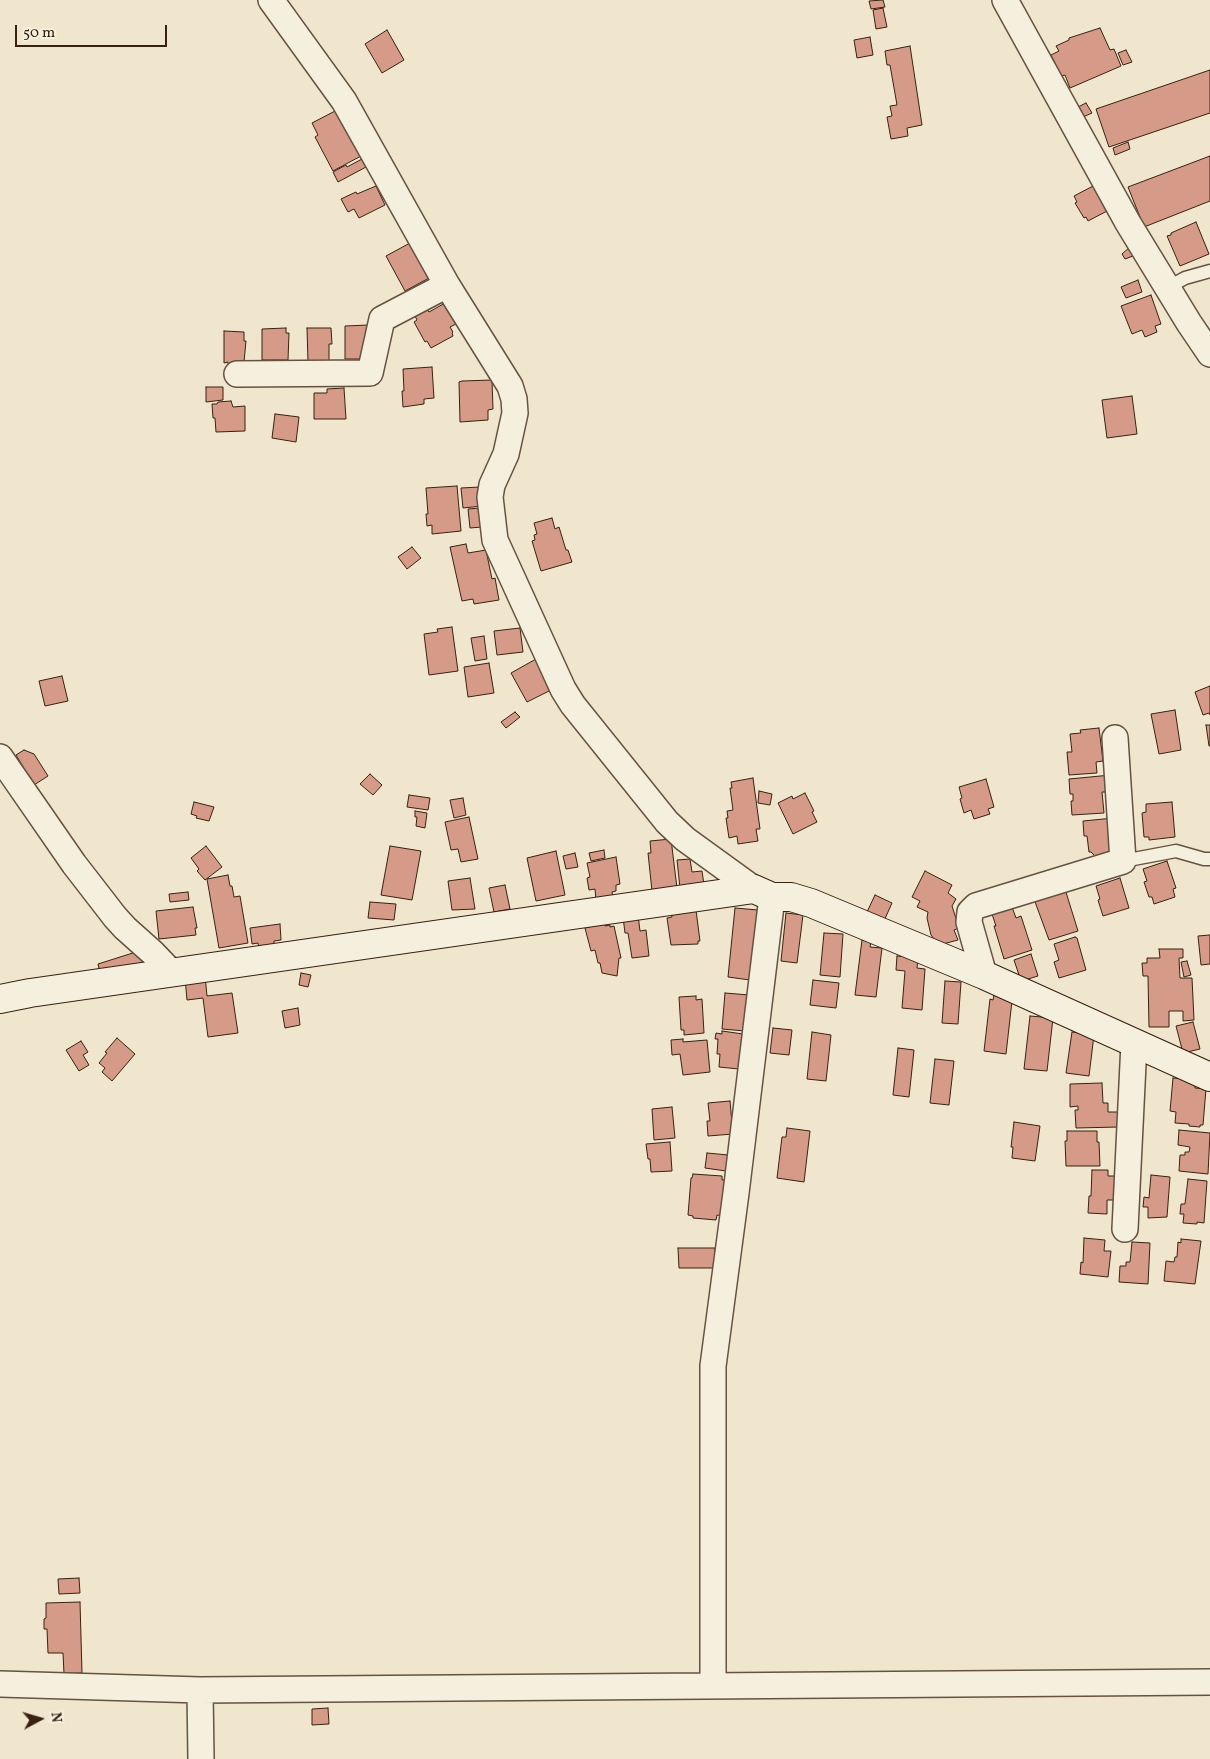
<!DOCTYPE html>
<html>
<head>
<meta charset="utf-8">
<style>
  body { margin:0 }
  #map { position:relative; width:1210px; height:1759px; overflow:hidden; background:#efe6cd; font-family:Vollkorn,serif }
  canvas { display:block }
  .north { position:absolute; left:15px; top:1694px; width:50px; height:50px; -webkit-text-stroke:4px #f5efde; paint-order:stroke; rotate:84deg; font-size:14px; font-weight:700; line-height:20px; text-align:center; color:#382111 }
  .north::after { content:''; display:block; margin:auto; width:18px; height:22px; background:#382111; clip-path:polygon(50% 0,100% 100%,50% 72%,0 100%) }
  .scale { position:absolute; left:15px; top:25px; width:152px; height:22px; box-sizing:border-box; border:2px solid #382111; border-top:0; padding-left:6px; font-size:15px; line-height:18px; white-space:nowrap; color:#382111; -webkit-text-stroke:4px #f5efde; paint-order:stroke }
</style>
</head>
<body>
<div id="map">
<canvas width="1210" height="1759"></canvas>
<div class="north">N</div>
<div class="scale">50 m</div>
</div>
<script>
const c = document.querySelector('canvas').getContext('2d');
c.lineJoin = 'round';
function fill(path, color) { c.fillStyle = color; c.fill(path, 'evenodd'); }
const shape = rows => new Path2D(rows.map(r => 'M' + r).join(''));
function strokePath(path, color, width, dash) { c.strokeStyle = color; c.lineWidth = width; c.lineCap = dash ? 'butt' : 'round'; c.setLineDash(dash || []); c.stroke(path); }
const building = shape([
  [883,0,885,7,871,9,869,1,883,0],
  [883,8,887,27,876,29,873,10,883,8],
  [1100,28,1110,50,1114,49,1121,66,1070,88,1065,75,1061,76,1051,55,1059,51,1056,46,1069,40,1069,38,1100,28],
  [387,30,404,60,382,73,365,44,387,30],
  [870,37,873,55,857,58,854,40,870,37],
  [910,46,922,125,907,128,908,136,891,139,887,117,892,116,890,106,897,105,890,65,887,65,885,51,910,46],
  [1126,50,1132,62,1123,65,1118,53,1126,50],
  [1210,70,1210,113,1109,147,1096,109,1210,70],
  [1086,103,1092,113,1083,117,1078,107,1086,103],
  [337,110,361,156,333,171,315,137,318,135,312,123,337,110],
  [1128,142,1130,149,1115,155,1113,148,1128,142],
  [1210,156,1210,201,1144,227,1128,187,1210,156],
  [362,159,366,167,338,182,333,172,346,165,347,167,362,159],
  [1095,185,1109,210,1088,221,1086,217,1084,218,1075,203,1077,202,1074,196,1095,185],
  [376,186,385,205,359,218,354,209,348,212,341,199,356,192,357,194,376,186],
  [1196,222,1209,254,1180,266,1167,236,1171,235,1171,233,1196,222],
  [410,243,429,278,405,291,386,256,410,243],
  [1131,246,1135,252,1132,254,1133,256,1125,259,1122,254,1131,246],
  [1138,280,1142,292,1126,298,1121,287,1138,280],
  [1151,295,1161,324,1155,326,1157,332,1145,337,1142,330,1132,334,1121,306,1151,295],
  [445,303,456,324,450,327,453,332,452,333,453,336,431,348,427,341,425,342,414,322,417,320,414,314,426,307,429,312,445,303],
  [369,325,370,359,345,359,345,326,369,325],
  [286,328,286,333,289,333,288,360,262,360,262,329,286,328],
  [307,328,331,328,332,344,329,344,329,366,308,362,307,328],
  [224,331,244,332,244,341,246,341,244,362,236,365,228,365,228,362,224,363,224,331],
  [432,367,434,398,424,399,424,404,403,407,402,391,404,391,403,369,432,367],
  [492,380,493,409,488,410,488,420,460,422,459,382,462,381,492,380],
  [206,387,223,387,223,400,206,402,206,387],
  [344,388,346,419,314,419,314,393,327,393,327,389,344,388],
  [1132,396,1137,434,1107,438,1102,400,1132,396],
  [231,401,233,407,245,406,245,431,216,432,215,418,213,418,212,404,217,404,218,402,231,401],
  [275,414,299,417,296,442,272,438,275,414],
  [457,486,461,531,432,534,432,525,427,526,426,514,428,514,426,488,457,486],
  [480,487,482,506,463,508,461,488,480,487],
  [480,508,482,527,470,528,468,509,480,508],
  [552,518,555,529,559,527,566,550,568,550,572,562,541,571,532,541,535,540,534,535,537,534,534,523,552,518],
  [466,544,468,553,486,550,492,579,495,578,499,600,474,604,473,599,462,601,450,547,466,544],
  [412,547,421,558,407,569,398,557,412,547],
  [452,627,458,671,429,675,424,634,438,632,437,629,452,627],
  [520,628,523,652,497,655,494,631,520,628],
  [484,636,487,659,475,661,471,638,484,636],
  [536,659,553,689,527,702,511,673,536,659],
  [489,663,494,693,468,697,464,667,489,663],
  [62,676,68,701,45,706,39,681,62,676],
  [1210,686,1210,715,1209,713,1203,715,1195,692,1210,686],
  [1175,710,1181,750,1159,754,1151,714,1175,710],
  [515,712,520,717,506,728,501,722,515,712],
  [1206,725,1210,725,1210,746,1209,746,1206,725],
  [1099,728,1103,761,1096,762,1097,773,1069,775,1067,752,1072,752,1070,734,1081,733,1080,730,1099,728],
  [24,750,34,754,48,776,34,785,16,755,24,750],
  [370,774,382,785,373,795,360,784,370,774],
  [1111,775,1112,792,1102,792,1104,813,1072,815,1071,801,1073,801,1073,794,1070,794,1069,779,1111,775],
  [753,778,760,829,756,829,758,841,738,844,737,836,729,838,726,818,728,818,727,811,733,810,730,788,732,788,731,782,753,778],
  [986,779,994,807,988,809,990,814,974,819,971,810,964,813,960,799,962,798,959,787,986,779],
  [759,791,772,794,770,805,758,803,759,791],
  [805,793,814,811,812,812,817,822,793,834,778,803,792,796,793,799,805,793],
  [409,795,430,798,428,810,407,807,409,795],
  [463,798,466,815,454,818,450,800,463,798],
  [194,802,214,807,209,821,196,818,197,816,191,814,194,802],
  [1172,802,1175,837,1149,840,1149,837,1144,837,1142,813,1146,812,1146,804,1172,802],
  [415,811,427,813,425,828,416,826,417,817,415,817,415,811],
  [469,817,478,859,461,862,458,849,451,850,445,822,469,817],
  [1114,818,1111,855,1096,857,1091,852,1089,852,1087,836,1084,836,1083,821,1114,818],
  [671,839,677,888,652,891,648,853,651,853,650,841,671,839],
  [206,846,222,867,205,880,197,871,199,869,191,858,206,846],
  [390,846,421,851,412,900,381,895,390,846],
  [604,850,605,858,591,861,589,853,604,850],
  [556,851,565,895,536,901,527,858,556,851],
  [575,853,578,867,566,869,563,856,575,853],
  [616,857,620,884,616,885,616,891,612,892,613,897,596,900,595,889,589,890,587,878,590,877,587,863,616,857],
  [690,859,692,872,702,871,704,885,680,888,677,860,690,859],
  [1167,861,1176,888,1173,889,1175,897,1154,904,1152,897,1149,897,1144,882,1147,881,1143,869,1167,861],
  [925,871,952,885,948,893,956,899,952,906,959,928,954,930,958,940,939,945,931,935,927,918,928,912,917,907,920,901,912,897,925,871],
  [228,875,230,886,232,886,234,897,240,896,248,943,219,948,207,879,228,875],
  [470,878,475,909,452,910,448,881,470,878],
  [1120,878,1129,908,1103,916,1098,900,1100,899,1096,886,1120,878],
  [505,885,510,909,494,912,489,888,505,885],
  [1065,889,1078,931,1049,940,1034,899,1065,889],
  [188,892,189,900,170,902,169,894,188,892],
  [875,895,892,903,884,921,867,912,875,895],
  [370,902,396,904,394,920,368,918,370,902],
  [193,907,197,928,195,928,196,935,159,939,156,911,193,907],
  [1012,907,1016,918,1021,916,1032,950,1004,959,994,926,996,926,992,914,1012,907],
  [735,908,758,910,750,980,728,977,735,908],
  [696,910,700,941,698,941,698,944,671,945,667,918,672,917,671,912,696,910],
  [786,913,803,915,797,963,781,961,786,913],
  [638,915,640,931,646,930,649,956,632,958,628,933,625,933,623,917,638,915],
  [605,923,605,926,610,925,610,927,614,926,621,958,619,958,617,976,602,973,600,963,598,963,595,950,591,951,585,928,605,923],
  [280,924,281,940,274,941,274,948,259,949,258,943,252,944,250,928,280,924],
  [824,933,843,934,840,977,820,975,824,933],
  [1210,935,1210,964,1201,965,1198,936,1210,935],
  [1075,937,1077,938,1086,970,1059,978,1054,962,1059,960,1054,944,1075,937],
  [862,940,871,942,870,947,882,948,876,997,855,995,862,940],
  [1159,949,1183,949,1183,958,1179,958,1180,978,1192,978,1194,1020,1183,1021,1183,1011,1169,1011,1169,1027,1149,1027,1148,976,1143,976,1142,963,1147,963,1147,958,1160,958,1159,949],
  [136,952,147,966,100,973,98,964,136,952],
  [1031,954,1038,976,1021,981,1014,960,1031,954],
  [897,956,918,958,917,968,925,969,922,1010,902,1008,905,971,896,970,897,956],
  [1187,961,1191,975,1184,977,1181,962,1187,961],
  [301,973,311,975,308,987,299,985,301,973],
  [205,975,207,996,232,993,238,1033,208,1037,203,998,187,1000,185,978,205,975],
  [813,980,839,983,836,1008,810,1005,813,980],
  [945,981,961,982,958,1024,942,1023,945,981],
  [725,993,749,995,745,1031,722,1029,725,993],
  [994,995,1004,996,1004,1000,1012,1001,1006,1054,984,1051,990,999,993,1000,994,995],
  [696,996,696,1000,702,999,704,1033,684,1035,684,1030,681,1030,679,997,696,996],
  [298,1008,300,1025,285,1028,282,1011,298,1008],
  [1030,1016,1053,1018,1047,1071,1024,1069,1030,1016],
  [1193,1022,1200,1049,1183,1053,1176,1026,1193,1022],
  [773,1028,792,1030,789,1055,770,1053,773,1028],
  [722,1031,743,1034,739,1069,719,1067,720,1054,717,1054,718,1039,715,1039,716,1033,722,1034,722,1031],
  [812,1032,831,1035,826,1081,807,1079,812,1032],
  [1072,1032,1094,1035,1089,1076,1066,1073,1072,1032],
  [117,1038,135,1054,112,1081,102,1072,105,1068,99,1063,107,1053,105,1052,117,1038],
  [683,1039,683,1042,707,1040,710,1072,683,1075,680,1054,672,1055,671,1040,683,1039],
  [81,1041,88,1052,83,1055,89,1065,79,1071,66,1050,81,1041],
  [898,1048,914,1050,909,1097,893,1095,898,1048],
  [935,1059,954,1061,949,1105,930,1103,935,1059],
  [1173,1078,1195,1080,1195,1088,1206,1089,1203,1125,1200,1125,1200,1127,1189,1126,1189,1124,1175,1123,1176,1112,1170,1111,1173,1078],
  [1102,1083,1103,1103,1108,1103,1108,1112,1118,1112,1119,1127,1076,1128,1075,1110,1078,1110,1078,1106,1070,1107,1070,1084,1102,1083],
  [730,1101,733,1134,708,1136,707,1121,710,1121,708,1103,730,1101],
  [672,1107,675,1138,654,1140,652,1109,672,1107],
  [1014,1122,1040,1126,1035,1161,1012,1158,1013,1147,1011,1147,1014,1122],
  [787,1128,810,1131,804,1182,777,1178,782,1137,786,1137,787,1128],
  [1179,1130,1210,1133,1208,1174,1179,1171,1180,1155,1185,1155,1185,1152,1189,1152,1190,1147,1178,1145,1179,1130],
  [1067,1131,1097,1131,1097,1142,1099,1142,1100,1166,1066,1166,1065,1141,1067,1141,1067,1131],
  [670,1142,672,1171,651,1172,650,1159,648,1159,646,1144,670,1142],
  [707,1153,728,1155,726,1171,705,1168,707,1153],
  [1092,1170,1108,1170,1108,1176,1115,1176,1115,1200,1107,1200,1107,1214,1088,1213,1089,1196,1091,1196,1092,1170],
  [693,1174,722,1176,722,1180,725,1180,722,1216,717,1215,716,1220,693,1218,693,1216,688,1215,691,1178,692,1178,693,1174],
  [1151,1175,1170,1177,1167,1217,1148,1218,1148,1207,1143,1207,1144,1197,1149,1198,1151,1175],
  [1188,1179,1207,1181,1204,1223,1197,1222,1197,1224,1183,1223,1184,1214,1180,1214,1181,1204,1185,1204,1188,1179],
  [1084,1238,1105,1240,1104,1251,1111,1251,1108,1277,1080,1274,1081,1262,1083,1263,1084,1238],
  [1181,1239,1201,1241,1195,1284,1164,1281,1166,1261,1174,1262,1175,1257,1177,1257,1178,1242,1181,1243,1181,1239],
  [1132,1242,1150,1243,1148,1284,1119,1282,1120,1266,1126,1266,1126,1262,1130,1262,1132,1242],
  [678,1248,715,1248,715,1268,679,1268,678,1248],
  [79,1578,80,1593,59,1594,58,1579,79,1578],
  [80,1602,82,1673,64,1674,63,1653,48,1653,47,1629,44,1629,44,1619,46,1618,46,1603,80,1602],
  [328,1708,329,1724,312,1725,312,1709,328,1708]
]);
fill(building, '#d69b88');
strokePath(building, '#382111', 1);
const lane = shape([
  [1167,288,1185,278,1210,271],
  [1123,861,1176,851,1204,859,1210,859]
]);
const street = shape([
  [271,0,344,101,447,285,510,386,514,399,515,413,506,454,492,485,490,497,495,540,563,689,573,705,667,822,685,839,754,889],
  [1005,0,1128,223,1189,323,1210,354],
  [237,374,370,373,382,319,447,285],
  [0,757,74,864,115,917,125,928,153,953,172,973],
  [984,975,969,922,970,912,976,906,1123,861,1115,738],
  [1125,1229,1134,1043],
  [0,1684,200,1690,1210,1682],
  [713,1685,713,1366,736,1193,772,897],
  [200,1690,201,1759]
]);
const secondary = shape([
  [0,999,30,993,754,889,772,897,791,897,811,903,984,975,1210,1077]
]);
strokePath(lane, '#665240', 15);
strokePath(street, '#665240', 28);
strokePath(secondary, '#382111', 30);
strokePath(lane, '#f5efde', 12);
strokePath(street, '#f5efde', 25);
strokePath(secondary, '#f5efde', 28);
</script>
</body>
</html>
